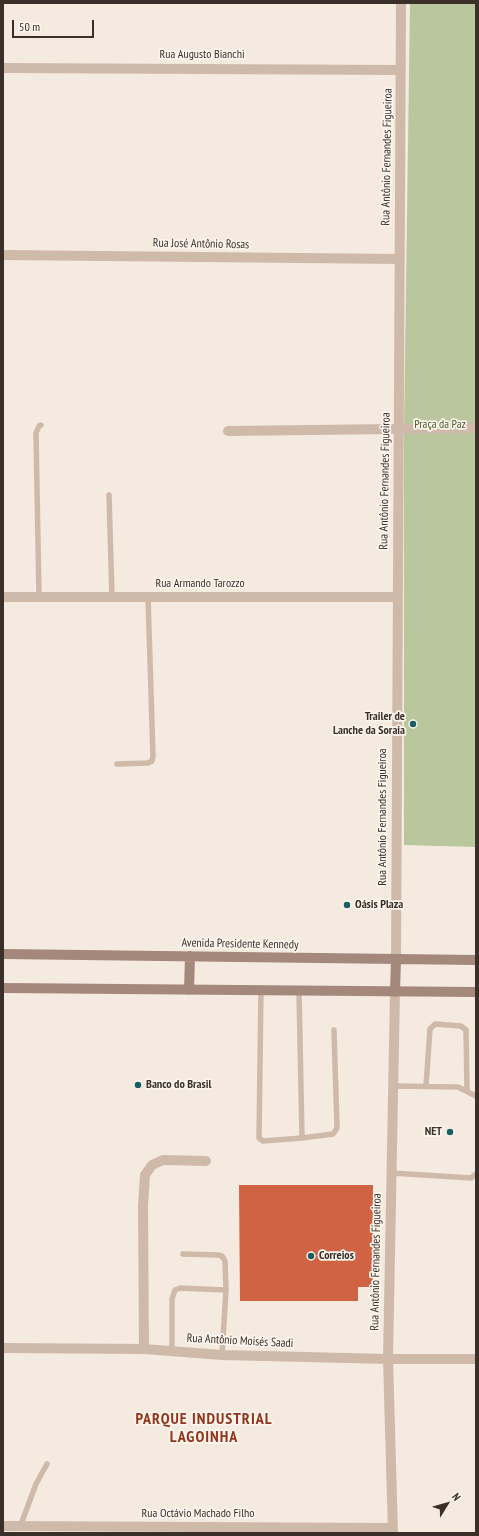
<!DOCTYPE html>
<html>
<head>
<meta charset="utf-8">
<style>
  body { margin:0 }
  #map { position:relative; width:479px; height:1536px; overflow:hidden; background:#f5eadf; font-family:"PT Sans Narrow",sans-serif }
  canvas { display:block }
  .frame { position:absolute; inset:0; border:4px solid #3b2f2a; pointer-events:none }
  .north { position:absolute; left:427px; top:1484px; width:40px; height:40px; -webkit-text-stroke:3px #fcf5ed; paint-order:stroke; rotate:53deg; font-size:11px; font-weight:700; line-height:16px; text-align:center; color:#3b2f2a }
  .north::after { content:''; display:block; margin:auto; width:14px; height:18px; background:#3b2f2a; clip-path:polygon(50% 0,100% 100%,50% 72%,0 100%) }
  .scale { position:absolute; left:12px; top:20px; width:82px; height:18px; box-sizing:border-box; border:2px solid #3b2f2a; border-top:0; padding-left:5px; font-size:12px; line-height:14px; white-space:nowrap; color:#3b2f2a; -webkit-text-stroke:3px #fcf5ed; paint-order:stroke }
</style>
</head>
<body>
<div id="map">
<canvas width="479" height="1536"></canvas>
<div class="frame"></div>
<div class="north">N</div>
<div class="scale">50 m</div>
</div>
<script>
const c = document.querySelector('canvas').getContext('2d');
c.lineJoin = 'round';
function fill(path, color) { c.fillStyle = color; c.fill(path, 'evenodd'); }
const shape = rows => new Path2D(rows.map(r => 'M' + r).join(''));
function strokePath(path, color, width, dash) { c.strokeStyle = color; c.lineWidth = width; c.lineCap = dash ? 'butt' : 'round'; c.setLineDash(dash || []); c.stroke(path); }
function label(font, color, halo, rows, align = 'center') {
  c.font = font + ' "PT Sans Narrow",sans-serif'; c.lineWidth = 3.5; c.setLineDash([]); c.textBaseline = 'middle'; c.strokeStyle = halo; c.fillStyle = color; for (const [text, x, y, turn = 0] of rows) {
    c.save(); c.translate(x, y); c.rotate((+turn || 0) * Math.PI / 180); c.textAlign = isNaN(turn) ? turn : align; if (halo) c.strokeText(text, 0, 0); c.fillText(text, 0, 0); c.restore();
  }
}
fill(shape([
  [410,3,476,3,476,847,404,845,404,431]
]), '#b9c69e');
fill(shape([
  [239,1185,373,1185,373,1287,358,1287,358,1301,240,1301]
]), '#cf6344');
strokePath(shape([
  [109,495,112,597],
  [39,597,36,433,39,426,41,425],
  [117,764,148,763,152,761,153,756,148,597],
  [261,990,259,1138,263,1141,302,1138],
  [299,991,302,1138,333,1134,337,1128,334,1030],
  [393,1086,458,1087,476,1096],
  [426,1086,430,1029,435,1024,461,1026,466,1030,467,1090],
  [391,1173,471,1178,476,1174],
  [183,1254,218,1255,222,1256,225,1261,226,1290,222,1355],
  [172,1351,172,1299,175,1290,180,1288,226,1290],
  [20,1527,36,1484,47,1464]
]), '#cfbaaa', 5.5);
strokePath(shape([
  [3,68,401,70],
  [3,255,399,259],
  [228,431,476,428],
  [3,597,397,597],
  [396,959,401,3],
  [3,1348,144,1349,222,1355,388,1359,476,1359],
  [144,1349,143,1206,145,1175,152,1165,163,1160,206,1161],
  [3,1526,393,1528],
  [393,1533,388,1359,395,992]
]), '#cfbaaa', 10);
strokePath(shape([
  [3,954,476,960],
  [3,988,476,992],
  [189,990,190,956],
  [395,992,396,959]
]), '#a3887b', 10);
for (const [x, y, r, color] of [
  [413,724,4,"#1b5e61"],
  [347,905,4,"#1b5e61"],
  [138,1085,4,"#1b5e61"],
  [450,1132,4,"#1b5e61"],
  [311,1256,4,"#1b5e61"]
]) { const dot = new Path2D(); dot.arc(x, y, r, 0, 2 * Math.PI); c.fillStyle = color; c.fill(dot); strokePath(dot, '#fcf5ed', 1.5); }
label('12px', '#3b2f2a', '#fcf5ed', [
  ["Rua Augusto Bianchi",202,55],
  ["Rua Antônio Fernandes Figueiroa",387,157,-89],
  ["Rua José Antônio Rosas",201,244,1],
  ["Rua Antônio Fernandes Figueiroa",385,481,-89],
  ["Rua Armando Tarozzo",200,584],
  ["Rua Antônio Fernandes Figueiroa",383,817,-90],
  ["Avenida Presidente Kennedy",240,944,1],
  ["Rua Antônio Fernandes Figueiroa",376,1262,-89],
  ["Rua Antônio Moisés Saadi",240,1341,3],
  ["Rua Octávio Machado Filho",198,1514]
]);
label('12px', '#4b5c2b', '#fcf5ed', [
  ["Praça da Paz",440,425]
]);
label('bold 12px', '#3b2f2a', '#fcf5ed', [
  ["Trailer de",405,717,"right"],
  ["Lanche da Soraia",405,731,"right"],
  ["Oásis Plaza",355,905],
  ["Banco do Brasil",146,1085],
  ["NET",442,1132,"right"],
  ["Correios",319,1256]
], 'left');
c.letterSpacing = '1px';
label('bold 16px', '#91361c', '#fcf5ed', [
  ["PARQUE INDUSTRIAL",204,1419],
  ["LAGOINHA",204,1437]
]);
c.letterSpacing = '0px';
</script>
</body>
</html>
